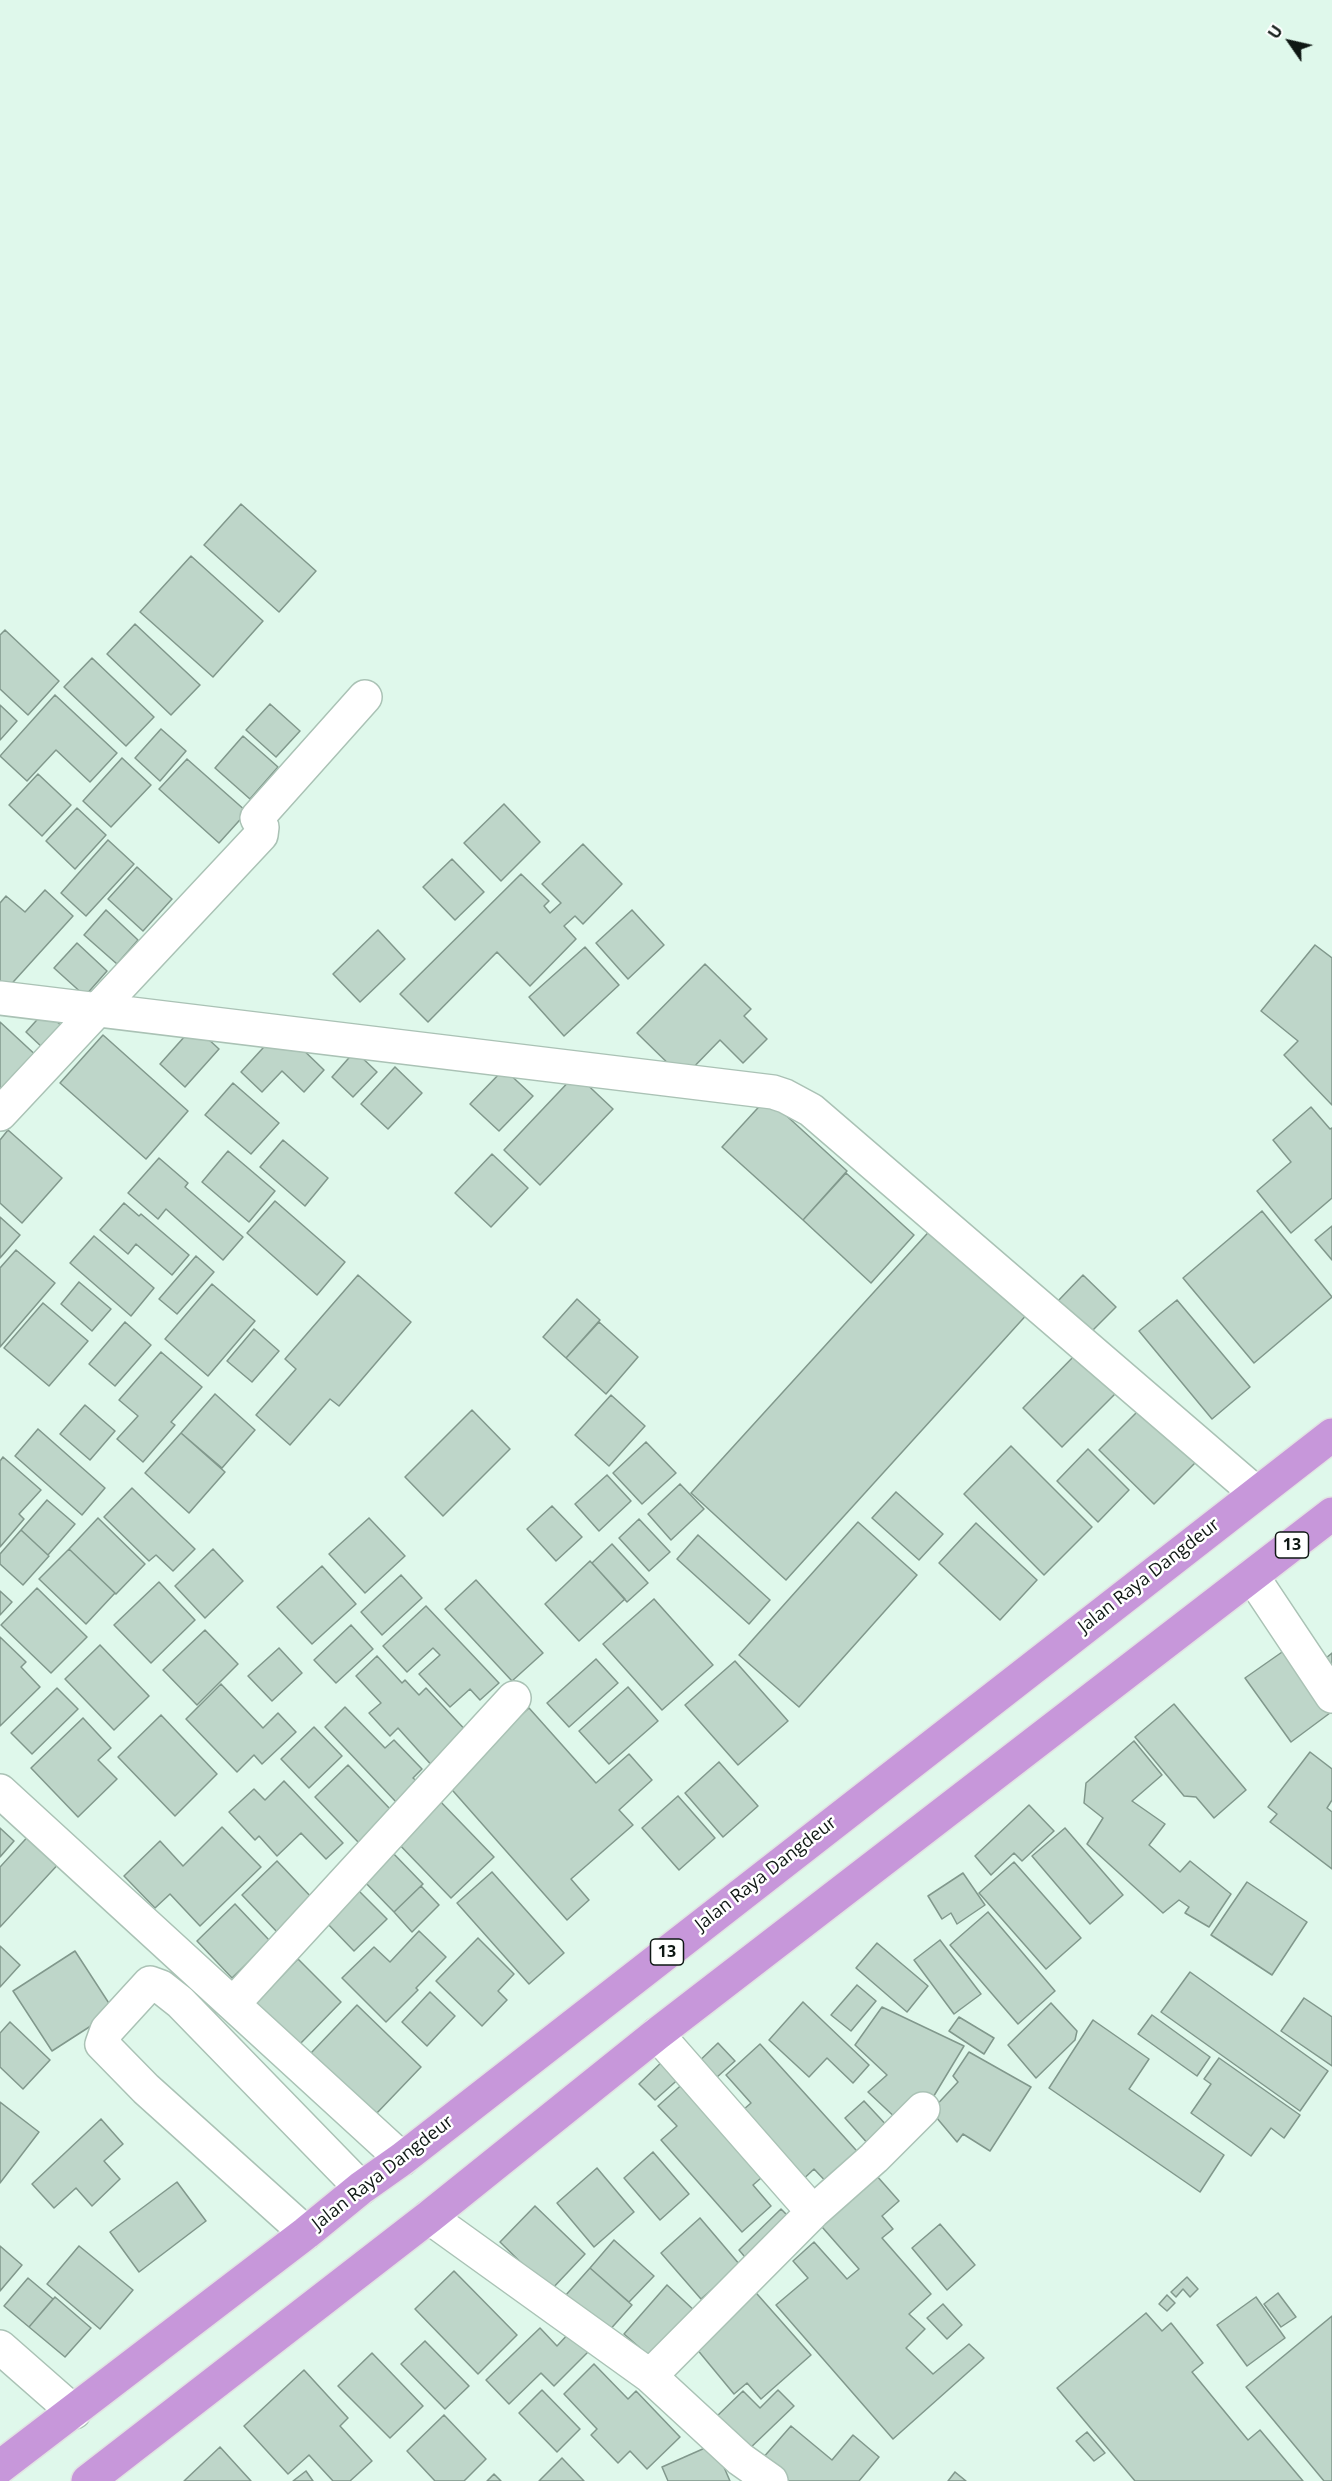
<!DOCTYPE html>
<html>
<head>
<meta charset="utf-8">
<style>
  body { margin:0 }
  #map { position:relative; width:1332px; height:2481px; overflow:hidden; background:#dff8eb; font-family:"Open Sans",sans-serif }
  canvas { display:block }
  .north { position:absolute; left:1260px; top:12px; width:60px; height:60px; -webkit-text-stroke:4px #fff; paint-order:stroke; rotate:304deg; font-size:16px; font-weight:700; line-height:24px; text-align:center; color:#0f1814 }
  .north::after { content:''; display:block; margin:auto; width:21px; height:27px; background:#0f1814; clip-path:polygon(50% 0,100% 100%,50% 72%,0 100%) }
</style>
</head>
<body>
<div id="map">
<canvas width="1332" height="2481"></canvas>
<div class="north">U</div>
</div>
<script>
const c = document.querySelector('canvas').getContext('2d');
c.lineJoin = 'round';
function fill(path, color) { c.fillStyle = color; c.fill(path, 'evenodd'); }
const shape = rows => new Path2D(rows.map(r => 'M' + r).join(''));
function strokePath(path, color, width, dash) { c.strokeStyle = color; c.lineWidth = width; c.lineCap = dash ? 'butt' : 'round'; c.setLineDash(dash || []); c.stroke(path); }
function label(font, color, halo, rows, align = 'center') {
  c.font = font + ' "Open Sans",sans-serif'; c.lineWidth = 5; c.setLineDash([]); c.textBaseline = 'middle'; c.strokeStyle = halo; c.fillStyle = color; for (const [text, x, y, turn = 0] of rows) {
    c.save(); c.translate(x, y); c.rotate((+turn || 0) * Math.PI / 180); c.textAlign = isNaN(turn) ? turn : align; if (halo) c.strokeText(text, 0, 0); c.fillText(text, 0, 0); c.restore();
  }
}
const building = shape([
  [241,504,316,571,279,612,204,545,241,504],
  [191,556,263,621,213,677,140,612,191,556],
  [135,624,200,685,171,715,107,654,135,624],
  [5,630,59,681,28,715,0,689,0,635,5,630],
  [92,658,154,717,126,746,64,687,92,658],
  [55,695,117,753,90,782,56,750,27,781,0,756,55,695],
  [270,704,300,731,276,757,246,730,270,704],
  [0,705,17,721,0,740,0,705],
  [161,729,186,751,160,781,135,758,161,729],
  [243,736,278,767,250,799,215,768,243,736],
  [122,758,151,785,111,827,83,801,122,758],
  [187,759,247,812,219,843,159,789,187,759],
  [38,774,71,805,42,836,9,805,38,774],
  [504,804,540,842,501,881,464,843,504,804],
  [77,808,106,835,75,869,46,841,77,808],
  [108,840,134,864,86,916,61,893,108,840],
  [583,844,622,884,583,924,575,916,564,926,576,939,530,986,497,952,428,1022,400,994,521,874,549,901,544,906,550,913,561,903,542,884,583,844],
  [452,859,484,892,455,920,423,887,452,859],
  [137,867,172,899,143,931,108,899,137,867],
  [45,890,73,916,5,991,0,986,0,903,6,896,25,912,45,890],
  [106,910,138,940,117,964,84,935,106,910],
  [632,910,664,945,628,979,596,943,632,910],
  [378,930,405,959,360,1002,333,974,378,930],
  [77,943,107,971,85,996,54,968,77,943],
  [1315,945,1332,958,1332,1105,1284,1055,1298,1041,1261,1011,1315,945],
  [585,947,619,985,564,1036,529,997,585,947],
  [705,964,751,1009,744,1016,767,1039,743,1063,720,1040,683,1078,637,1033,705,964],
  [45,1011,64,1028,44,1049,26,1032,45,1011],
  [0,1022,40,1059,0,1102,0,1022],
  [194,1026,219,1049,185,1087,160,1064,194,1026],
  [103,1035,188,1111,146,1159,60,1083,103,1035],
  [274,1036,293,1040,324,1070,304,1092,282,1071,262,1092,241,1072,274,1036],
  [355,1051,377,1072,353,1097,332,1077,355,1051],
  [395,1067,422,1093,388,1129,361,1104,395,1067],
  [504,1069,533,1096,499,1131,470,1104,504,1069],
  [576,1074,613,1109,540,1185,504,1150,576,1074],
  [233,1083,279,1123,251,1154,205,1115,233,1083],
  [767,1098,847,1171,803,1220,722,1147,767,1098],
  [1311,1107,1330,1129,1332,1128,1332,1198,1291,1233,1257,1191,1291,1162,1273,1140,1311,1107],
  [8,1130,62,1178,22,1223,0,1203,0,1140,8,1130],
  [283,1140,328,1178,305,1206,260,1167,283,1140],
  [228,1151,275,1191,249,1222,202,1182,228,1151],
  [492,1154,528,1188,491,1227,455,1193,492,1154],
  [159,1158,188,1183,185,1187,243,1237,223,1260,166,1209,158,1219,128,1193,159,1158],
  [846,1173,914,1235,871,1283,803,1220,846,1173],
  [275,1201,345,1262,317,1295,247,1233,275,1201],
  [124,1203,139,1216,141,1214,189,1255,172,1275,136,1244,128,1254,100,1230,124,1203],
  [1262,1211,1332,1297,1254,1363,1183,1278,1262,1211],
  [0,1217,20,1235,0,1258,0,1217],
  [935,1225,1030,1311,786,1580,691,1493,935,1225],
  [1332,1226,1332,1260,1315,1240,1332,1226],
  [94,1236,154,1288,131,1316,70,1263,94,1236],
  [16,1250,55,1283,0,1347,0,1268,16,1250],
  [196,1256,214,1272,177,1314,159,1299,196,1256],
  [358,1275,411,1322,339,1406,330,1399,290,1445,256,1415,296,1369,285,1359,358,1275],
  [1083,1275,1116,1307,1088,1335,1056,1303,1083,1275],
  [79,1282,111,1309,92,1331,61,1304,79,1282],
  [212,1284,255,1321,208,1376,165,1339,212,1284],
  [577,1299,600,1320,566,1358,543,1337,577,1299],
  [1177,1300,1250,1387,1212,1419,1139,1331,1177,1300],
  [43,1303,88,1341,49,1386,4,1348,43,1303],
  [125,1322,151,1345,115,1386,89,1364,125,1322],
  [599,1322,638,1357,606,1394,566,1358,599,1322],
  [254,1329,279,1351,252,1382,227,1361,254,1329],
  [1081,1349,1121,1388,1062,1447,1023,1408,1081,1349],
  [161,1352,202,1387,171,1422,175,1425,143,1462,117,1439,138,1416,119,1400,161,1352],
  [215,1394,255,1430,222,1468,181,1433,215,1394],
  [611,1395,645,1426,609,1466,575,1435,611,1395],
  [1148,1401,1203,1455,1154,1504,1099,1450,1148,1401],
  [85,1405,115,1431,90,1460,60,1434,85,1405],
  [472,1410,510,1449,443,1516,405,1477,472,1410],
  [38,1429,105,1488,82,1515,15,1456,38,1429],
  [181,1433,225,1472,189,1513,145,1473,181,1433],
  [646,1442,676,1473,642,1504,613,1473,646,1442],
  [1011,1446,1092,1527,1044,1575,964,1494,1011,1446],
  [1088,1449,1129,1490,1098,1522,1057,1481,1088,1449],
  [3,1457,41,1490,19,1514,24,1519,0,1547,0,1461,3,1457],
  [607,1475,631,1501,599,1531,575,1504,607,1475],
  [680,1484,704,1509,671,1540,648,1514,680,1484],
  [132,1488,195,1549,173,1571,156,1555,149,1561,104,1517,132,1488],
  [896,1492,943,1534,919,1560,872,1518,896,1492],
  [47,1500,75,1524,48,1555,21,1530,47,1500],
  [552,1506,582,1537,556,1561,527,1529,552,1506],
  [98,1518,145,1564,116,1594,69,1549,98,1518],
  [369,1518,405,1556,365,1593,329,1554,369,1518],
  [639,1519,670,1552,649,1571,619,1538,639,1519],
  [858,1522,917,1575,799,1707,739,1655,858,1522],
  [976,1523,1037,1580,1000,1620,939,1563,976,1523],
  [21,1530,49,1556,23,1585,0,1564,0,1554,21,1530],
  [698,1535,770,1600,749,1624,677,1559,698,1535],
  [612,1544,648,1583,627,1602,592,1563,612,1544],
  [69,1549,115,1593,86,1624,39,1579,69,1549],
  [213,1549,243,1581,205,1618,175,1586,213,1549],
  [590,1561,625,1599,579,1641,545,1604,590,1561],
  [322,1566,356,1604,312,1644,277,1607,322,1566],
  [401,1575,422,1598,382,1635,361,1612,401,1575],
  [476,1580,543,1653,512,1681,445,1609,476,1580],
  [159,1582,195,1620,151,1663,114,1625,159,1582],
  [37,1588,87,1637,51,1673,1,1625,37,1588],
  [0,1591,12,1602,0,1615,0,1591],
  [654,1599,713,1665,662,1710,603,1644,654,1599],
  [426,1606,499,1683,480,1700,470,1689,450,1707,419,1674,440,1655,433,1648,407,1672,383,1646,426,1606],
  [351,1625,373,1649,336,1683,314,1660,351,1625],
  [205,1630,238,1664,197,1705,163,1670,205,1630],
  [0,1637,26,1662,21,1667,40,1687,0,1726,0,1637],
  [100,1645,149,1696,114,1730,65,1679,100,1645],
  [279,1648,302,1673,272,1701,248,1676,279,1648],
  [1285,1650,1330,1713,1291,1742,1245,1678,1285,1650],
  [1332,1653,1332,1677,1320,1663,1332,1653],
  [377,1656,402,1683,405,1680,419,1695,426,1688,471,1736,435,1769,398,1728,390,1736,369,1713,381,1703,356,1676,377,1656],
  [596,1659,618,1683,569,1727,547,1703,596,1659],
  [735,1661,788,1721,738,1765,685,1705,735,1661],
  [221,1684,263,1728,278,1713,296,1732,262,1764,254,1755,237,1772,186,1719,221,1684],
  [628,1687,658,1721,609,1764,579,1731,628,1687],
  [57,1688,78,1709,32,1754,11,1733,57,1688],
  [1174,1704,1246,1790,1214,1818,1196,1797,1184,1796,1135,1737,1174,1704],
  [345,1707,385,1748,394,1740,422,1769,413,1778,419,1783,398,1804,325,1727,345,1707],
  [529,1708,596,1783,629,1754,652,1780,619,1810,633,1825,571,1879,589,1900,567,1920,446,1783,529,1708],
  [161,1715,217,1774,175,1816,118,1757,161,1715],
  [83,1718,111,1748,98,1760,117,1779,78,1817,31,1768,83,1718],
  [314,1727,342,1756,309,1788,281,1759,314,1727],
  [1134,1741,1162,1775,1132,1801,1165,1824,1149,1845,1180,1872,1190,1861,1231,1894,1209,1927,1185,1913,1189,1907,1179,1900,1163,1913,1087,1844,1103,1818,1084,1803,1086,1783,1134,1741],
  [1310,1752,1332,1769,1332,1800,1327,1808,1332,1812,1332,1869,1270,1822,1277,1814,1268,1807,1310,1752],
  [719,1762,758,1806,723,1837,685,1793,719,1762],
  [348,1765,392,1811,359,1843,315,1797,348,1765],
  [284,1781,343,1843,326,1859,301,1833,277,1856,259,1836,255,1840,229,1812,254,1789,265,1800,284,1781],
  [678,1796,715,1838,679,1870,642,1828,678,1796],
  [436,1797,494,1857,451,1898,393,1838,436,1797],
  [1029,1805,1054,1831,1022,1861,1014,1853,991,1875,975,1856,1029,1805],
  [222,1827,261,1867,200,1926,170,1894,155,1908,124,1876,160,1841,183,1866,222,1827],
  [0,1828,14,1841,0,1857,0,1828],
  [1065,1828,1123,1895,1090,1924,1032,1856,1065,1828],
  [33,1831,63,1859,0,1927,0,1867,33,1831],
  [390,1850,423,1884,394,1912,361,1878,390,1850],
  [277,1861,314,1900,279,1934,242,1895,277,1861],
  [1014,1862,1081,1938,1046,1969,979,1893,1014,1862],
  [492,1872,564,1953,529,1984,457,1903,492,1872],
  [963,1873,985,1905,957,1924,951,1913,942,1919,928,1896,963,1873],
  [1247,1882,1307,1922,1272,1975,1211,1935,1247,1882],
  [421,1886,439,1905,412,1932,394,1912,421,1886],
  [357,1889,387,1919,354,1951,324,1920,357,1889],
  [235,1904,270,1941,232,1978,197,1941,235,1904],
  [988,1912,1055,1991,1018,2024,950,1945,988,1912],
  [419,1931,446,1957,416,1988,418,1990,386,2022,342,1978,374,1947,390,1962,419,1931],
  [478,1938,514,1974,498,1991,507,2000,482,2026,436,1981,478,1938],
  [940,1940,981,1994,954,2014,914,1960,940,1940],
  [877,1943,928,1986,907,2012,856,1968,877,1943],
  [0,1946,20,1965,0,1987,0,1946],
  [75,1951,114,2011,52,2051,13,1991,75,1951],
  [298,1959,341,2002,298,2046,255,2004,298,1959],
  [1190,1972,1328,2071,1300,2111,1161,2012,1190,1972],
  [857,1985,876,2001,851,2031,831,2015,857,1985],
  [430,1992,455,2016,427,2046,402,2022,430,1992],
  [1304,1998,1332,2017,1332,2066,1281,2031,1304,1998],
  [803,2002,869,2065,853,2083,827,2058,809,2077,769,2040,803,2002],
  [1051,2003,1077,2031,1075,2040,1036,2078,1008,2045,1051,2003],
  [357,2005,421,2067,375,2115,311,2053,357,2005],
  [882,2007,964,2046,929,2104,900,2122,868,2092,887,2075,855,2045,882,2007],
  [1152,2015,1210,2057,1197,2076,1138,2034,1152,2015],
  [959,2017,994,2038,984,2054,949,2031,959,2017],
  [1093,2020,1149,2059,1129,2089,1224,2155,1200,2192,1049,2088,1093,2020],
  [10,2022,50,2060,23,2089,0,2067,0,2033,10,2022],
  [718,2043,735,2061,707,2086,691,2069,718,2043],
  [760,2044,865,2160,833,2189,814,2169,796,2186,735,2117,751,2103,726,2075,760,2044],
  [969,2052,1031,2087,990,2151,963,2134,957,2142,931,2111,958,2082,953,2076,969,2052],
  [667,2057,683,2075,655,2100,639,2084,667,2057],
  [1219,2058,1300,2115,1284,2138,1271,2128,1251,2156,1191,2113,1211,2084,1204,2079,1219,2058],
  [687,2080,768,2172,753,2185,771,2206,742,2232,661,2140,677,2126,658,2106,687,2080],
  [864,2101,890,2129,870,2146,845,2118,864,2101],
  [0,2102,39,2132,0,2183,0,2102],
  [101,2119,123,2144,104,2161,120,2179,92,2206,76,2188,54,2208,32,2184,101,2119],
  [653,2152,689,2194,660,2220,624,2178,653,2152],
  [868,2166,899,2201,882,2216,893,2229,882,2238,931,2294,909,2314,925,2329,906,2348,933,2374,969,2344,984,2358,893,2439,776,2305,808,2278,793,2261,814,2242,847,2279,859,2269,815,2219,868,2166],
  [597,2168,634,2212,594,2247,557,2203,597,2168],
  [177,2182,206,2221,139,2272,110,2232,177,2182],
  [535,2206,585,2254,550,2291,500,2242,535,2206],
  [781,2209,794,2222,750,2263,739,2250,781,2209],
  [700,2218,740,2265,701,2299,661,2253,700,2218],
  [940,2224,975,2265,947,2290,912,2248,940,2224],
  [614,2240,654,2276,629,2302,590,2268,614,2240],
  [0,2246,22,2265,0,2291,0,2246],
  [79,2246,133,2290,100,2329,47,2284,79,2246],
  [590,2268,632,2305,607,2333,565,2296,590,2268],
  [454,2271,517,2335,478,2374,415,2309,454,2271],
  [1187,2277,1198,2289,1190,2297,1183,2289,1176,2297,1171,2292,1187,2277],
  [28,2278,53,2299,29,2327,4,2306,28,2278],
  [667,2285,697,2313,655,2361,624,2334,667,2285],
  [750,2286,811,2355,761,2399,747,2383,734,2394,691,2342,750,2286],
  [1278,2293,1296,2317,1281,2327,1264,2304,1278,2293],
  [1167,2295,1175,2303,1167,2311,1159,2304,1167,2295],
  [55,2297,91,2328,65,2357,29,2327,55,2297],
  [1256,2297,1285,2338,1247,2366,1217,2325,1256,2297],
  [943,2304,962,2325,947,2339,927,2318,943,2304],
  [1146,2313,1162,2331,1171,2323,1203,2363,1192,2372,1248,2440,1260,2430,1303,2481,1135,2481,1057,2388,1146,2313],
  [1332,2316,1332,2481,1324,2481,1246,2387,1332,2316],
  [540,2328,557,2346,571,2331,590,2350,554,2386,541,2373,509,2404,486,2380,540,2328],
  [425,2341,469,2386,445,2409,401,2364,425,2341],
  [372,2353,423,2406,390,2438,338,2386,372,2353],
  [594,2364,628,2399,636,2391,680,2437,647,2469,630,2451,618,2463,591,2435,597,2429,564,2394,594,2364],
  [304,2370,348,2418,340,2426,372,2461,350,2481,333,2481,309,2455,288,2474,244,2426,304,2370],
  [542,2390,580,2429,557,2452,519,2413,542,2390],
  [778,2390,794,2406,746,2452,714,2419,743,2391,760,2408,778,2390],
  [444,2415,486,2459,464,2481,435,2481,407,2451,444,2415],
  [791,2426,832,2460,853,2435,879,2457,859,2481,789,2481,762,2459,791,2426],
  [1087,2432,1105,2453,1094,2461,1076,2441,1087,2432],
  [714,2444,730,2481,668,2481,662,2467,714,2444],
  [220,2447,251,2481,184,2481,220,2447],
  [562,2458,584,2481,539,2481,562,2458],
  [306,2471,313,2481,293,2481,306,2471],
  [955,2472,966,2481,948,2481,955,2472],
  [494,2474,501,2481,487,2481,494,2474]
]);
fill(building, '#bed6c9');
strokePath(building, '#81988c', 1.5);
const minor = shape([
  [0,998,773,1092,785,1096,811,1110,1256,1493],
  [0,1114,261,835,262,827,257,818,365,697],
  [1252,1576,1332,1696],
  [0,1791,402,2159],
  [233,2004,514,1698],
  [657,2034,813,2212],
  [429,2217,650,2376,740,2459,771,2481],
  [306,2233,146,2089,102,2044,107,2030,150,1983,161,1987,180,2002,361,2188],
  [0,2347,74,2412],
  [650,2376,813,2212,874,2158,923,2109]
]);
const highway = shape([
  [0,2467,306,2233,361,2188,402,2159,1332,1435],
  [88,2481,429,2217,657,2034,1332,1514]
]);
strokePath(minor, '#aac2b5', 36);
strokePath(highway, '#e2e3e3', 36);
strokePath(minor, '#fff', 33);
strokePath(highway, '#c797da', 33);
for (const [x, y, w] of [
  [1292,1545,33],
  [667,1952,33]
]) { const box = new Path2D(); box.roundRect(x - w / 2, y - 13, w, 26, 4.5); c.fillStyle = '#fff'; c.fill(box); strokePath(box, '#0f1814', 1.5); }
label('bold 16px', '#0f1814', null, [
  ["13",1292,1545],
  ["13",667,1952]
]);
label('18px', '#0f1814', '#fff', [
  ["Jalan Raya Dangdeur",1149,1576,-38],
  ["Jalan Raya Dangdeur",766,1874,-38],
  ["Jalan Raya Dangdeur",383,2173,-38]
]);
</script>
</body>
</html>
